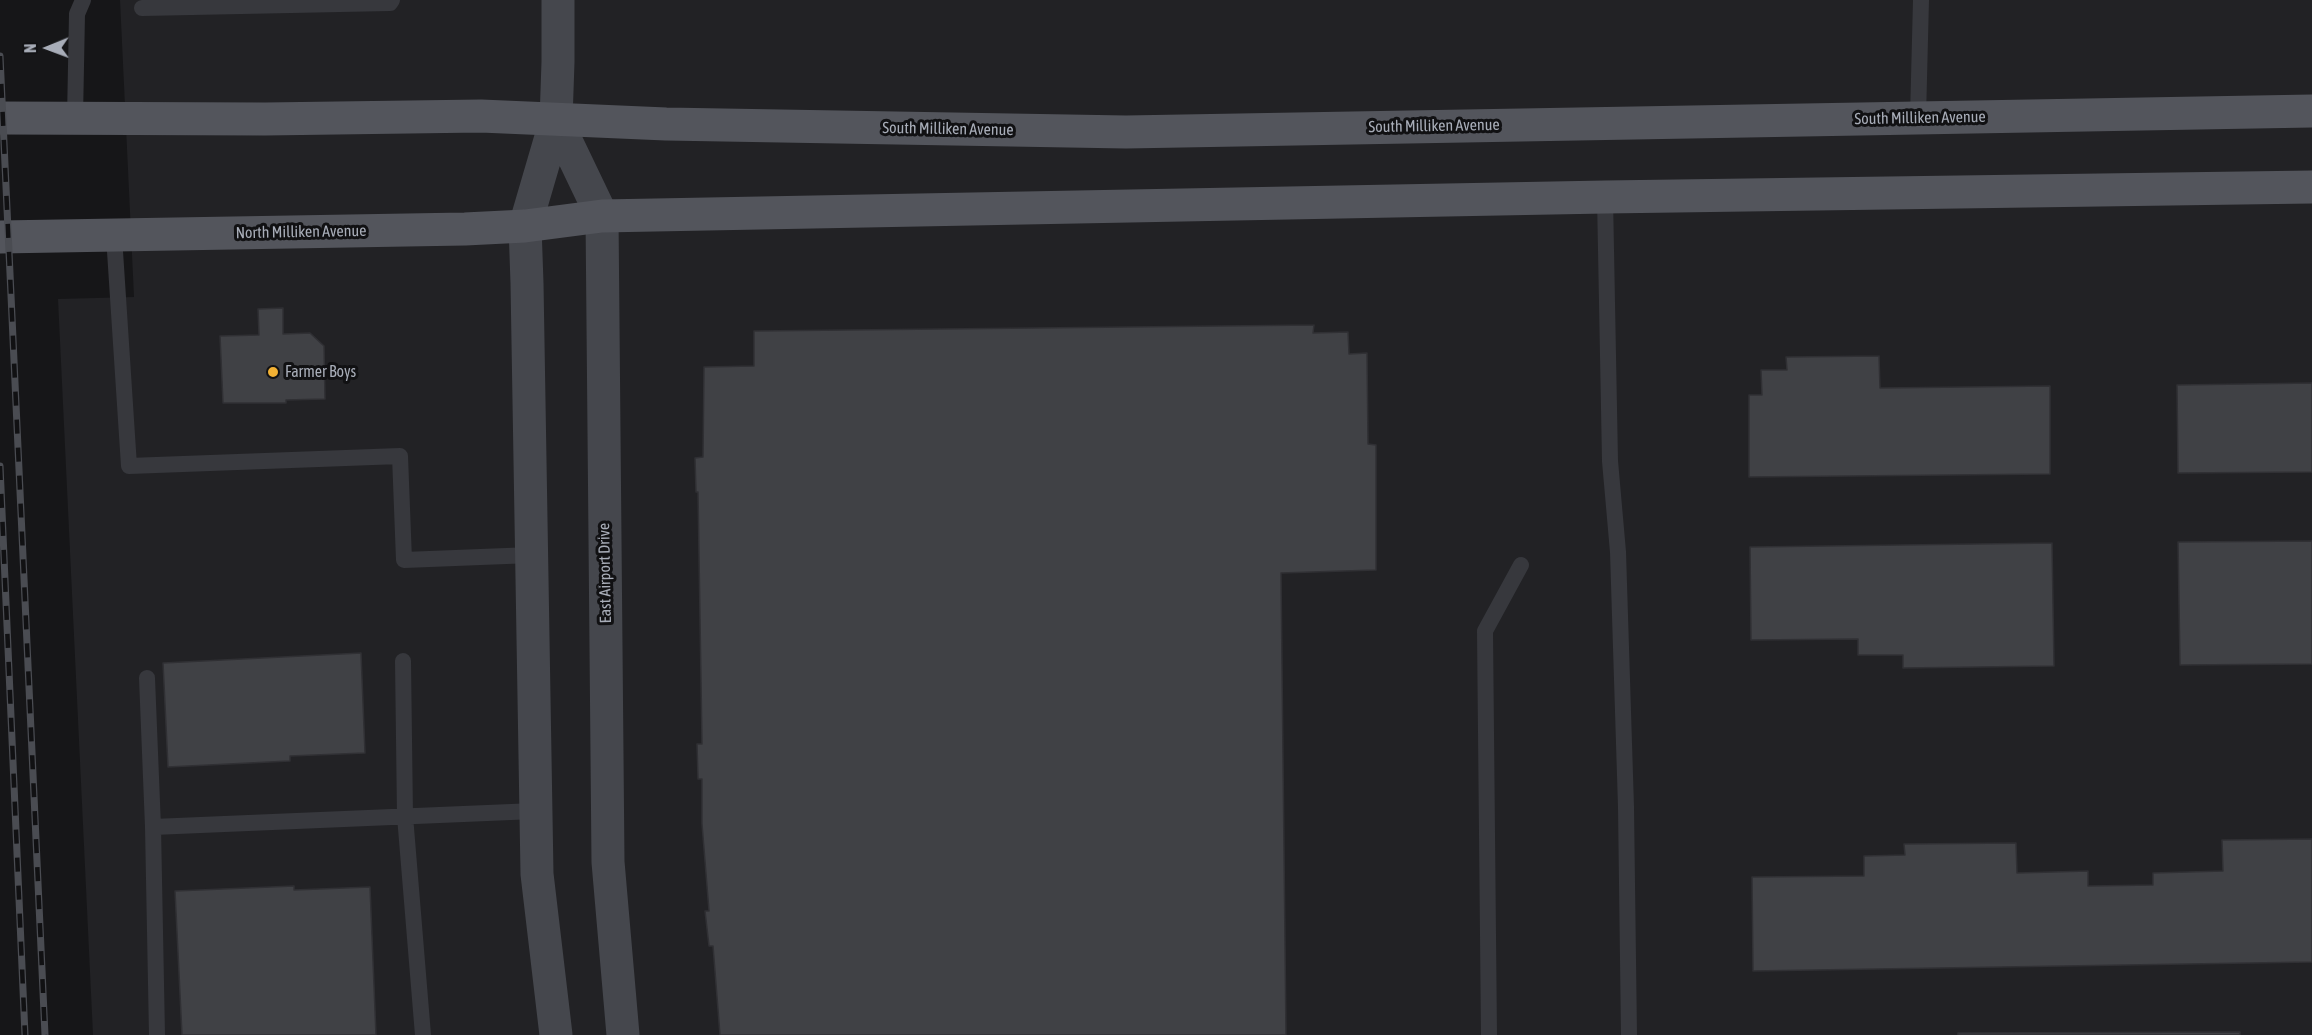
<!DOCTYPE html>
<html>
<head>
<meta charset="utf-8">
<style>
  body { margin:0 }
  #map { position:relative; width:2312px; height:1035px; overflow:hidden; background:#161618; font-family:"Asap Condensed",sans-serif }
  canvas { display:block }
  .north { position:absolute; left:18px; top:18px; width:60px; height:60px; -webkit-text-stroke:4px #111113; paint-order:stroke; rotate:269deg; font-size:16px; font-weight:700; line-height:24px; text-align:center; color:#a8adb8 }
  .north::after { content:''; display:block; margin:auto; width:21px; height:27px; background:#a8adb8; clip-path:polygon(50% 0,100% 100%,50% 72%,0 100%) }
</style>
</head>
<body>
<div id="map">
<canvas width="2312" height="1035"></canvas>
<div class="north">N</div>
</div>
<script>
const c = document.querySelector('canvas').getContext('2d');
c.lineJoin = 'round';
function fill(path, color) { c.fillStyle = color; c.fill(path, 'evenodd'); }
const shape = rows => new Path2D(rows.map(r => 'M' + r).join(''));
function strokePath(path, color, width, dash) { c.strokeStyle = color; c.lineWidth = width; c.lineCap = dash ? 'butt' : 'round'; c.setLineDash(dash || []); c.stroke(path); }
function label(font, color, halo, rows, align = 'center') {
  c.font = font + ' "Asap Condensed",sans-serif'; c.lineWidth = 6; c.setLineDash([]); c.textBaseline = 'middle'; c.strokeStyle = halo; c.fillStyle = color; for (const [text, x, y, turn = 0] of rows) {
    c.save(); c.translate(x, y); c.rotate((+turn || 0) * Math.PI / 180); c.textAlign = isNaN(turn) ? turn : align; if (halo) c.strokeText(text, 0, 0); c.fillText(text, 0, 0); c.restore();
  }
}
fill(shape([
  [120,0,2312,0,2312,1035,93,1035,58,299,134,297]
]), '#222225');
const building = shape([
  [283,308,283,334,310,333,324,346,325,399,286,400,286,403,223,403,220,336,259,335,258,309,283,308],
  [1314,325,1313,333,1348,332,1349,354,1367,353,1368,444,1376,445,1376,570,1281,573,1286,1035,720,1035,713,946,709,946,705,911,709,911,702,824,702,779,698,779,697,744,702,744,698,492,696,492,695,458,703,457,704,367,754,366,754,331,1314,325],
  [1879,356,1880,388,2050,386,2050,474,1749,477,1749,395,1762,395,1761,370,1787,370,1786,357,1879,356],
  [2312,383,2312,472,2178,473,2177,385,2312,383],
  [2312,541,2312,664,2180,665,2178,542,2312,541],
  [2052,543,2054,666,1903,668,1903,655,1858,655,1858,639,1751,640,1750,547,2052,543],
  [361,653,365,753,290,756,290,761,168,767,163,663,361,653],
  [2312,839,2312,962,1753,971,1752,877,1864,876,1864,856,1905,855,1904,844,2016,843,2017,873,2088,871,2088,886,2153,885,2153,873,2223,871,2222,840,2312,839],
  [294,886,294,890,370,887,376,1035,182,1035,175,891,294,886],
  [2240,1032,2240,1035,1958,1035,1958,1033,2240,1032]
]);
fill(building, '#404145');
strokePath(building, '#303034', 1.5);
strokePath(shape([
  [142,8,390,3,392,0],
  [75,118,77,14,83,0],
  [1918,118,1921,0],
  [1605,197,1610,461,1618,552,1626,807,1629,1035],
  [114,236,129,466,400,456,404,560,532,555],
  [403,661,405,816,423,1035],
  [147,678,153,827,157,1035],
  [153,827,535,811],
  [1489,1035,1485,631,1521,565]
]), '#37383d', 16);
strokePath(shape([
  [556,120,602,216,608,862,623,1035],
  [556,1035,537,874,527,283,525,226,556,120,558,62,558,0]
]), '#45474d', 33);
strokePath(shape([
  [0,118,265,119,481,116,666,124,1126,132,2312,111],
  [0,237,465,229,525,226,602,216,1605,197,2312,187]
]), '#53555c', 33);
const rail = shape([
  [0,56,45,1035],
  [0,466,25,1035]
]);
strokePath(rail, '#4a4c52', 7);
strokePath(rail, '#111113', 4.5, [14]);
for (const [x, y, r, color] of [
  [273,372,6,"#f2b134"]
]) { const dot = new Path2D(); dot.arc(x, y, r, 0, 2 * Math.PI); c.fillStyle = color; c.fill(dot); strokePath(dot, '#111113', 2); }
label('16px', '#a8adb8', '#111113', [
  ["South Milliken Avenue",1920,118,-1],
  ["South Milliken Avenue",1434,126,-1],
  ["South Milliken Avenue",948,129,1],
  ["North Milliken Avenue",301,232,-1],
  ["East Airport Drive",605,573,-91]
]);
label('16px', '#a8adb8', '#111113', [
  ["Farmer Boys",285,372]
], 'left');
</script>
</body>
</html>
